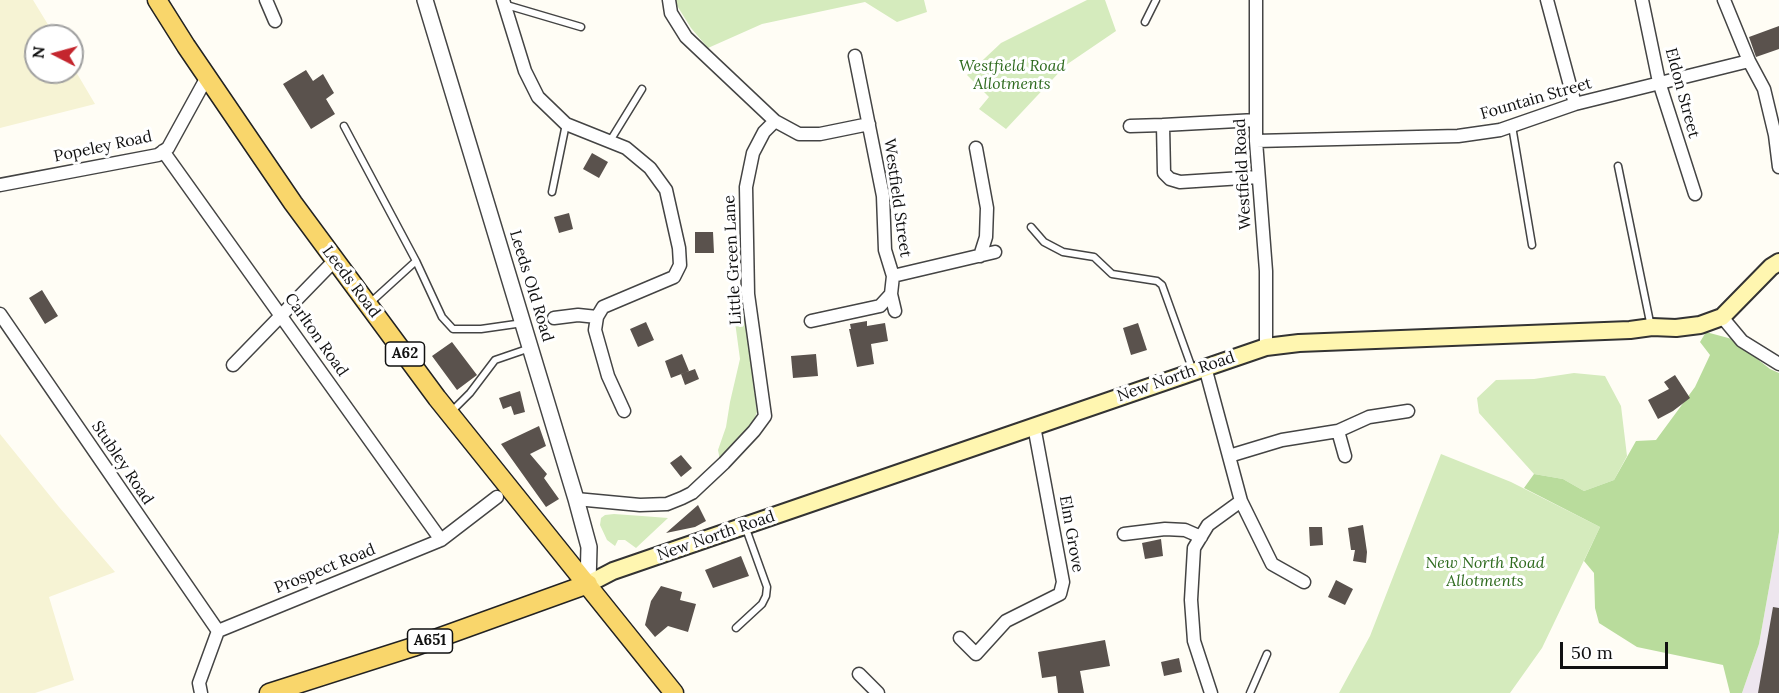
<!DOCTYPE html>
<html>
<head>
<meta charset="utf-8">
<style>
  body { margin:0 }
  #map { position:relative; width:1779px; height:693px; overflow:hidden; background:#fffdf5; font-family:Lora,serif }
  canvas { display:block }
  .north { position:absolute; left:24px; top:24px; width:60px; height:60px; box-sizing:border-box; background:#fff; border:2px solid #a0a0a0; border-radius:50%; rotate:276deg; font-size:16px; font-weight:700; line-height:24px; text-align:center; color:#111 }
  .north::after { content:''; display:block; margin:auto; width:21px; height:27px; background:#c4262e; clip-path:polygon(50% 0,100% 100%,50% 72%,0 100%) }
  .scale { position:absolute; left:1560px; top:642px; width:108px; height:27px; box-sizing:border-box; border:3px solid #111; border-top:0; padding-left:8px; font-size:18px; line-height:21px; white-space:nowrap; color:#111; -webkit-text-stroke:4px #fff; paint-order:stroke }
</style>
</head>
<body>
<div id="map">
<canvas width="1779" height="693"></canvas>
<div class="north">N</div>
<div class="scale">50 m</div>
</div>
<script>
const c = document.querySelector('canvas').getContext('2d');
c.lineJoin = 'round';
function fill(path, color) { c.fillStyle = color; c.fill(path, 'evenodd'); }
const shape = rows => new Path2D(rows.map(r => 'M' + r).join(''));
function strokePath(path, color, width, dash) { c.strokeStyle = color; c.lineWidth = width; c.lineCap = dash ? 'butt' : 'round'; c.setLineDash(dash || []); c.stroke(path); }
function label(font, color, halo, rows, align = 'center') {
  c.font = font + ' Lora,serif'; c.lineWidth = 6; c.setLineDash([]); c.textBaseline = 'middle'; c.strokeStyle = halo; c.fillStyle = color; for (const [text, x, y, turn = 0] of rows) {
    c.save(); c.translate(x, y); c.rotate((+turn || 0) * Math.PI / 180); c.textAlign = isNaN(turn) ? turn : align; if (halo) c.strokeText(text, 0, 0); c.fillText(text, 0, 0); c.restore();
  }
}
fill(shape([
  [1779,532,1779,693,1742,693,1759,644]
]), '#eee6ef');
fill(shape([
  [0,0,33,0,55,36,36,36,36,72,72,72,72,65,95,104,0,128],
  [0,434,59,507,115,572,49,597,74,680,35,693,0,693]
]), '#f6f3d4');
fill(shape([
  [676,0,924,0,927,12,897,22,865,2,762,24,708,48,691,28,676,4],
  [1087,0,1105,0,1116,31,1066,65,1006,129,979,109,989,97,967,75,1001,43],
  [733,307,744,310,757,412,752,425,720,460,718,450,726,427,730,402,740,359],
  [1574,373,1605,376,1621,406,1627,456,1614,480,1584,491,1563,479,1534,474,1479,413,1477,398,1496,380,1534,379],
  [1441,454,1511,482,1600,527,1542,648,1510,693,1339,693,1370,636],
  [614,514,642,516,668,518,636,548,625,540,618,540,615,546,607,540,600,525,601,518,605,515]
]), '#d5ebbd');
fill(shape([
  [1706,332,1732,339,1770,369,1779,373,1779,532,1759,644,1742,693,1730,693,1723,665,1637,647,1599,623,1595,608,1594,573,1584,561,1600,527,1524,488,1534,474,1563,479,1584,491,1614,480,1636,441,1656,440,1695,387,1710,355,1700,342]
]), '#b9dc9c');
fill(shape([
  [1779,26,1779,49,1756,57,1749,37],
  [306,70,313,81,323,74,334,93,326,99,335,114,311,129,283,84],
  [592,153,608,162,599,178,583,169],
  [569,213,573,229,559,233,554,217],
  [695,232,713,232,714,253,695,253],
  [42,290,58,316,45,324,29,298],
  [867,321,867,326,885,323,888,341,871,344,874,364,857,367,849,329,851,329,850,324],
  [646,322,654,340,638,347,630,329],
  [1138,323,1147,350,1131,355,1123,328],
  [452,342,477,375,457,390,432,356],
  [682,354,689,371,671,378,665,361],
  [816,354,818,376,793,378,791,356],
  [695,369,699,379,685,385,681,374],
  [1675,375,1690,398,1673,411,1658,419,1648,400,1669,389,1664,382],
  [520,391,525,412,514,415,511,406,503,409,499,398],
  [539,426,546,446,530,454,547,474,544,478,559,499,546,507,501,444],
  [681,455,692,468,681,477,670,463],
  [698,505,706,521,695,527,666,533],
  [1363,525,1367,552,1366,563,1353,561,1355,550,1351,550,1348,528],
  [1309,527,1322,527,1323,545,1310,546],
  [1161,539,1163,556,1145,559,1142,543],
  [741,556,749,576,713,588,705,570],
  [1336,580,1353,589,1345,605,1328,597],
  [661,586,682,592,680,600,696,604,688,632,668,626,655,637,645,625,651,601],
  [1773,607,1779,608,1779,693,1758,693],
  [1105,640,1110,666,1080,671,1084,693,1058,693,1056,676,1042,678,1038,652],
  [1179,658,1182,672,1164,676,1161,662]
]), '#5a524d');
const service = shape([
  [503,4,581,27],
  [1145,22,1156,0],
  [344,126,416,261,442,317,453,329,481,329,523,323],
  [1512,126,1532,245],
  [610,141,642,89],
  [1618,166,1651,327],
  [552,192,566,124],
  [1031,227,1044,242,1063,252,1094,257,1112,274,1157,281,1162,285,1193,371],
  [371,302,416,261],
  [450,413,470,393,495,360,530,348],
  [736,628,762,604,766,596,767,587,745,526],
  [1250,693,1267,654]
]);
const minor = shape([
  [266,0,275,21],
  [503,0,525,71,538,97,566,124,626,148,650,168,666,190,679,248,680,265,674,277,603,307,597,317,595,330,608,376,624,411],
  [669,0,671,13,686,37,775,121,799,134,820,134,869,124],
  [1256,0,1256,141,1266,271,1266,347],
  [1547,0,1575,104],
  [1642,0,1659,82,1695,194],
  [1724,0,1749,61,1764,89,1775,135,1779,167],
  [855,56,883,196,885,250,893,276,891,294,895,311],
  [1256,120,1163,125,1164,173,1170,179,1180,182,1258,177],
  [1130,126,1163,125],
  [1256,141,1458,136,1500,130,1575,104,1749,61],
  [976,148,987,208,986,237,980,256],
  [163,151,441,540],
  [0,185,158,155,168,148,207,77],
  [893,276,995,252],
  [0,314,218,631],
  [1722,317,1742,341,1779,364],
  [554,318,578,315,597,317],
  [811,321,880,306,891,294],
  [233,365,335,260],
  [1205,367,1241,501,1272,564,1304,582],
  [1338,431,1345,456],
  [1229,456,1282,440,1338,431,1369,417,1408,411],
  [576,499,640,505,667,504,682,498,692,493,724,463,754,431,765,416,748,294,746,187,753,153,764,132,775,121],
  [1124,534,1165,529,1185,530,1201,537],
  [960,638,976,654,1006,621,1060,594,1063,582,1034,426],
  [859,674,878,693],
  [201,693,199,683,218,631,441,540,497,497],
  [1211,693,1194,641,1191,600,1194,548,1208,525,1241,501]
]);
const tertiary = shape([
  [425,0,576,499,589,547,588,584]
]);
const secondary = shape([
  [588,584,613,571,1266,347,1299,343,1630,330,1652,327,1676,328,1700,325,1722,317,1771,267,1779,262]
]);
const primary = shape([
  [157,0,186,46,293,203,437,398,674,693],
  [269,693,413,647,588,584]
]);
strokePath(service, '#444', 9);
strokePath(minor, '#444', 15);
strokePath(tertiary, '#444', 18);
strokePath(secondary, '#333', 20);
strokePath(primary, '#222', 21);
strokePath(service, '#fff', 6);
strokePath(minor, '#fff', 12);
strokePath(tertiary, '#fff', 15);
strokePath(secondary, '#fff6b0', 16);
strokePath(primary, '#f9d66b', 18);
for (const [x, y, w] of [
  [405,354,39],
  [430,641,45]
]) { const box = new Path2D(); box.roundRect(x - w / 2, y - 12, w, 24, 4.5); c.fillStyle = '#fff'; c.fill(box); strokePath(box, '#111', 1.5); }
label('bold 15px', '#111', null, [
  ["A62",405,354],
  ["A651",430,641]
]);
label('italic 16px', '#2f6b1f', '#fff', [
  ["Westfield Road",1012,66],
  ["Allotments",1012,84],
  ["New North Road",1485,563],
  ["Allotments",1485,581]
]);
label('16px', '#111', '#fff', [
  ["Eldon Street",1682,93,75],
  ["Fountain Street",1536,99,-16],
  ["Popeley Road",103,147,-12],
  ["Westfield Road",1243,174,-93],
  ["Westfield Street",897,198,82],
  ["Little Green Lane",733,260,-93],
  ["Leeds Road",351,282,53],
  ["Leeds Old Road",531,286,73],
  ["Carlton Road",316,335,55],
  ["New North Road",1176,377,-19],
  ["Stubley Road",122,463,56],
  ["Elm Grove",1071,534,80],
  ["New North Road",716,536,-19],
  ["Prospect Road",325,569,-22]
]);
</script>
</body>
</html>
